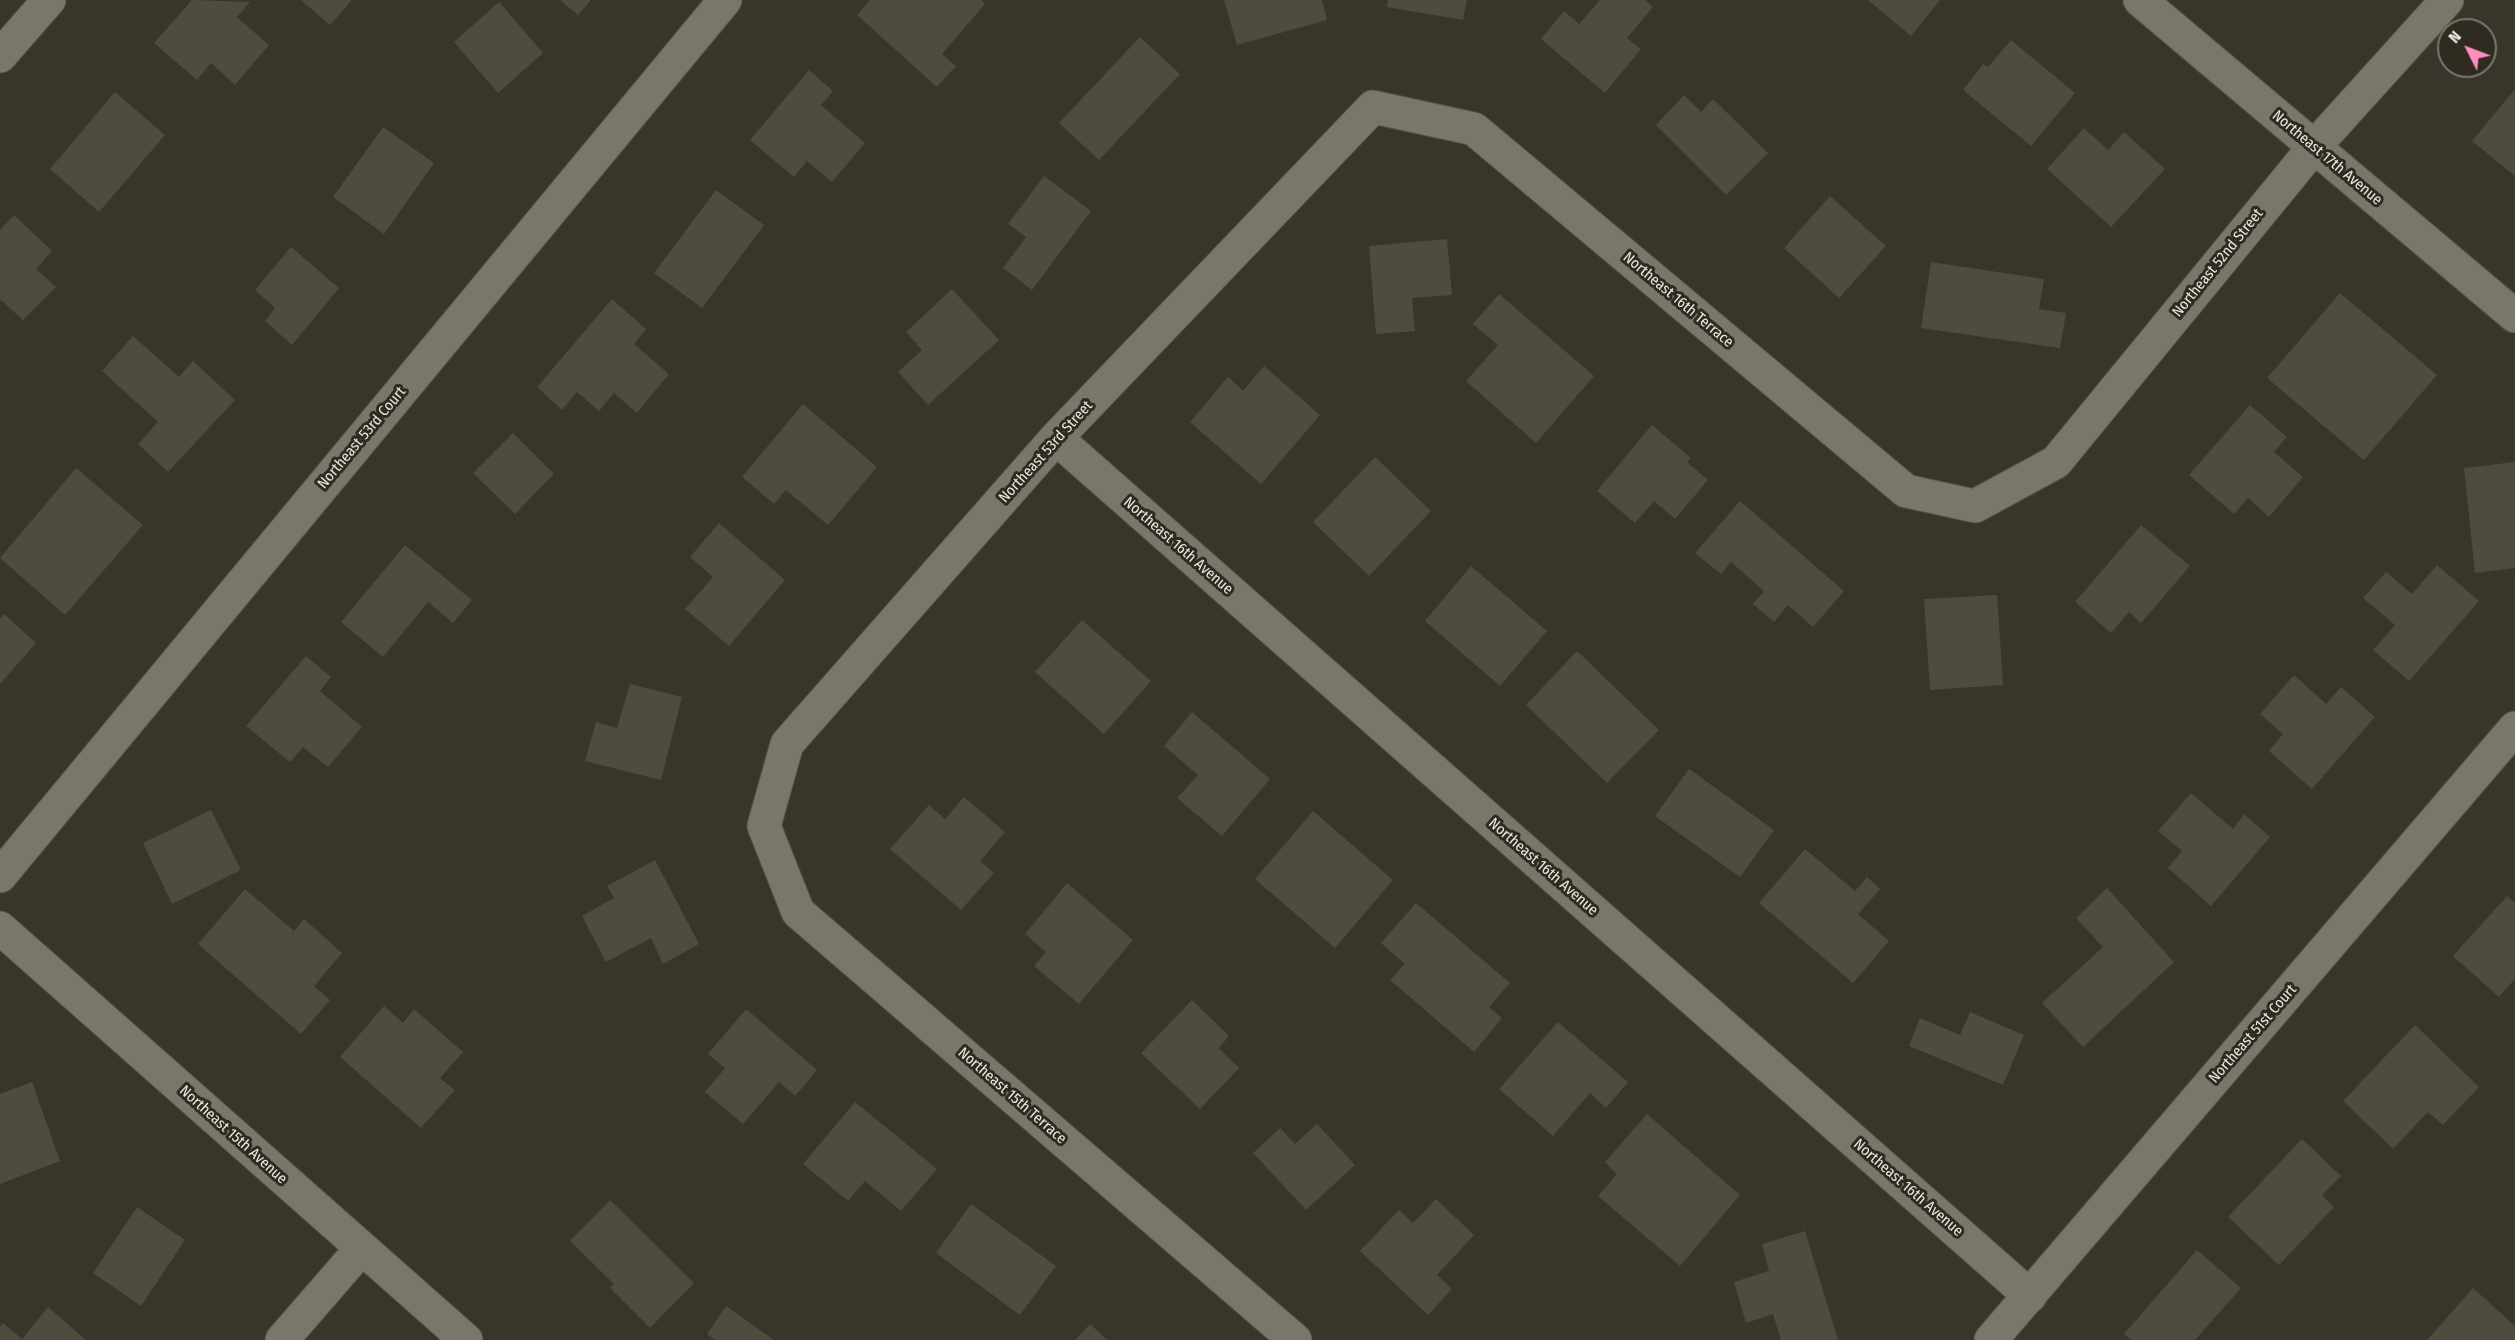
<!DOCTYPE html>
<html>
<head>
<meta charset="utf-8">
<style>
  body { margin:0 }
  #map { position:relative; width:2515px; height:1340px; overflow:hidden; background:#39352a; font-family:"Fira Sans Condensed",sans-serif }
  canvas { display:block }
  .north { position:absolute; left:2437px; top:18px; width:60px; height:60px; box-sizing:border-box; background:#2f2b21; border:2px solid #7b776f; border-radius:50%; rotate:312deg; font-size:16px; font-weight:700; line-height:24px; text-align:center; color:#eceae3 }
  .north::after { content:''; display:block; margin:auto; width:21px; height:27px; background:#fd8ebf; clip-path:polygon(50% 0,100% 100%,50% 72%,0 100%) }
</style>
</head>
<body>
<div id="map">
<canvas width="2515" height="1340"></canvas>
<div class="north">N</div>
</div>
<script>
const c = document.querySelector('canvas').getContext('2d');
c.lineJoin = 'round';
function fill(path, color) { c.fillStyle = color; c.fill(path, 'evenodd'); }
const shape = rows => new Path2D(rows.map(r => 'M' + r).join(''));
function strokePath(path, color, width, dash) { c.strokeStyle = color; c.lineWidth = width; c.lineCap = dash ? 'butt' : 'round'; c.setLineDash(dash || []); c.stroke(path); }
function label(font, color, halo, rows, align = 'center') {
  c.font = font + ' "Fira Sans Condensed",sans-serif'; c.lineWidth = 6; c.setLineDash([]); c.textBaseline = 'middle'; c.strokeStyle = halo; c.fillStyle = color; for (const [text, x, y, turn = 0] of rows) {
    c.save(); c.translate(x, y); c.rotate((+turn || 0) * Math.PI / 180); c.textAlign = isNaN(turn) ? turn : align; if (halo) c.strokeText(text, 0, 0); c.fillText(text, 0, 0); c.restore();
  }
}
fill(shape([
  [192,0,250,2,237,17,269,45,235,85,211,63,197,80,154,43],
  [301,0,352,0,330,25],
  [560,0,591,0,578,15],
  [870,0,981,0,985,4,942,54,956,66,937,87,857,15],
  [1224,0,1322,0,1327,20,1237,45],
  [1388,0,1467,0,1463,20,1387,7],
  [1600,0,1645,0,1653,7,1627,38,1641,49,1605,93,1541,39,1564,11,1579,24],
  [1868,0,1940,0,1911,36],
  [499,2,543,53,498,93,454,42],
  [1140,37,1180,74,1099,160,1059,123],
  [2011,40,2075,93,2031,146,1963,90,1983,64,1988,67],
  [809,70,833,91,821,105,865,143,832,182,807,161,794,177,750,140],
  [2515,89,2515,176,2472,141],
  [115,92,165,135,99,212,50,169],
  [1684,95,1701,112,1713,99,1768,153,1726,195,1656,125],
  [383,127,434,163,384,234,333,197],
  [2084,128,2108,150,2124,132,2165,169,2111,227,2047,169],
  [1044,176,1091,211,1032,290,1003,268,1026,237,1008,224],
  [716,190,764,225,702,308,654,273],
  [1830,196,1886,246,1839,298,1784,248],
  [14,215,52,251,36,269,56,287,23,320,1,300,0,301,0,230],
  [1447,239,1452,295,1412,298,1415,331,1376,334,1369,246],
  [291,247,339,288,292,345,265,321,275,308,255,290],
  [1931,262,2044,279,2039,309,2066,313,2060,348,1921,328],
  [952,289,999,340,928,405,898,372,922,350,906,332],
  [2340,293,2437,375,2364,460,2267,378],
  [1499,294,1594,376,1536,443,1466,381,1498,345,1473,324],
  [612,299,646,329,634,344,669,374,637,413,614,393,599,411,577,392,562,410,537,387],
  [133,336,179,377,193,361,235,400,168,472,138,444,158,422,102,371],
  [1264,366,1320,415,1261,484,1190,422,1228,377,1243,391],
  [803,404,877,467,828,525,786,490,774,504,742,477],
  [2250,405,2287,437,2274,452,2303,477,2269,517,2248,498,2234,514,2189,475],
  [1652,425,1691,458,1687,462,1708,480,1675,519,1654,501,1635,523,1597,491],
  [513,433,554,474,515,514,473,473],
  [1375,457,1431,511,1369,576,1313,522],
  [2515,462,2515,568,2475,573,2464,468],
  [76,468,143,525,65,615,0,558],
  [1740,501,1844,591,1813,627,1788,605,1774,622,1753,604,1764,591,1731,562,1721,574,1695,553],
  [719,523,785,580,729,646,685,609,713,577,690,557],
  [2141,525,2190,566,2141,623,2129,612,2111,633,2075,602],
  [405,545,472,600,453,623,428,602,383,657,341,622],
  [2437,565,2479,601,2409,681,2373,650,2395,625,2363,598,2386,572,2412,594],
  [1471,566,1547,631,1500,686,1425,621],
  [1997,595,2003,685,1930,690,1924,599],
  [4,614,36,643,0,684,0,619],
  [1082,620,1151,681,1104,734,1035,672],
  [1577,651,1659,730,1607,783,1526,705],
  [306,656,331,677,320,691,362,727,328,767,303,747,290,762,246,726],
  [2294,675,2326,704,2341,687,2375,717,2312,789,2269,751,2283,734,2260,714],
  [630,684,682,697,661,780,585,761,596,722,617,728],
  [1192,712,1270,779,1222,836,1177,798,1198,775,1164,746],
  [1689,769,1774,830,1740,877,1655,816],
  [2191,793,2233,829,2244,814,2270,837,2211,906,2168,868,2182,851,2158,831],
  [964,797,1005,832,980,861,994,873,961,910,890,849,929,805,945,819],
  [211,810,241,870,172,904,143,843],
  [1313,811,1393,880,1335,948,1255,879],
  [1805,849,1855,891,1867,877,1880,889,1858,914,1889,941,1853,983,1759,903],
  [655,860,699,944,663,964,651,938,606,962,582,916,614,898,607,886],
  [1067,883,1133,940,1079,1004,1034,966,1046,952,1025,934],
  [2107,888,2174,962,2083,1047,2042,1003,2103,947,2076,918],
  [245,889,294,931,304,919,342,953,314,986,330,1000,301,1034,198,944],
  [2507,896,2515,903,2515,979,2499,997,2453,956],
  [1416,903,1510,983,1489,1007,1502,1018,1474,1052,1390,980,1405,964,1381,943],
  [1192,1000,1229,1036,1219,1048,1239,1068,1200,1109,1141,1053],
  [384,1006,403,1023,414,1009,463,1052,440,1078,455,1090,421,1128,340,1057],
  [746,1009,817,1070,795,1096,779,1082,743,1124,705,1092,725,1068,708,1054],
  [1970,1012,2024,1035,2003,1085,1909,1046,1920,1018,1960,1035],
  [1558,1022,1628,1082,1606,1108,1590,1093,1553,1136,1499,1089],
  [2415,1025,2479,1087,2443,1125,2428,1112,2393,1149,2343,1101],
  [32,1082,60,1161,0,1184,0,1094],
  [855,1102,937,1169,901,1211,865,1181,848,1201,803,1164],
  [1647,1114,1740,1195,1680,1266,1598,1196,1617,1174,1605,1162],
  [1317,1124,1355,1165,1306,1210,1253,1153,1280,1128,1295,1144],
  [2302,1139,2341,1176,2322,1195,2334,1207,2279,1265,2228,1217],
  [1436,1199,1474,1235,1437,1275,1452,1289,1428,1315,1360,1251,1399,1210,1413,1223],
  [610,1200,694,1283,650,1328,610,1288,614,1284,570,1241],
  [971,1204,1056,1266,1020,1315,936,1253],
  [137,1207,185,1240,141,1306,93,1273],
  [1805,1231,1838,1340,1781,1340,1773,1314,1746,1323,1734,1282,1769,1271,1762,1244],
  [2197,1250,2241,1288,2195,1340,2131,1340,2124,1334],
  [2473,1288,2515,1326,2515,1340,2427,1340],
  [726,1306,774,1340,715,1340,707,1334],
  [48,1307,86,1340,0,1340,0,1326,3,1323,22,1339],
  [1090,1324,1107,1340,1075,1340]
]), '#4f4b3f');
const street = shape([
  [2140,0,2515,316],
  [1056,438,2030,1296],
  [0,876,725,0],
  [0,928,466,1340],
  [282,1340,361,1249],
  [1295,1340,798,912,764,826,787,744,1056,438,1373,107,1474,129,1906,491,1975,506,2056,462,2314,147,2447,0],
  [1991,1340,2515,728]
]);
const secondary = shape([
  [0,56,49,0]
]);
strokePath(street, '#555249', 35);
strokePath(secondary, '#555249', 35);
strokePath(street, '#7a7669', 33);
strokePath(secondary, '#7a7669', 33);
label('15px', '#eceae3', '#2f2b21', [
  ["Northeast 17th Avenue",2327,158,40],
  ["Northeast 52nd Street",2218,263,-51],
  ["Northeast 16th Terrace",1678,300,40],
  ["Northeast 53rd Court",362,438,-50],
  ["Northeast 53rd Street",1046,452,-48],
  ["Northeast 16th Avenue",1178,546,41],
  ["Northeast 16th Avenue",1543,867,41],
  ["Northeast 51st Court",2253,1034,-49],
  ["Northeast 15th Terrace",1012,1096,41],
  ["Northeast 15th Avenue",233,1135,42],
  ["Northeast 16th Avenue",1908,1188,41]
]);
</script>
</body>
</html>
